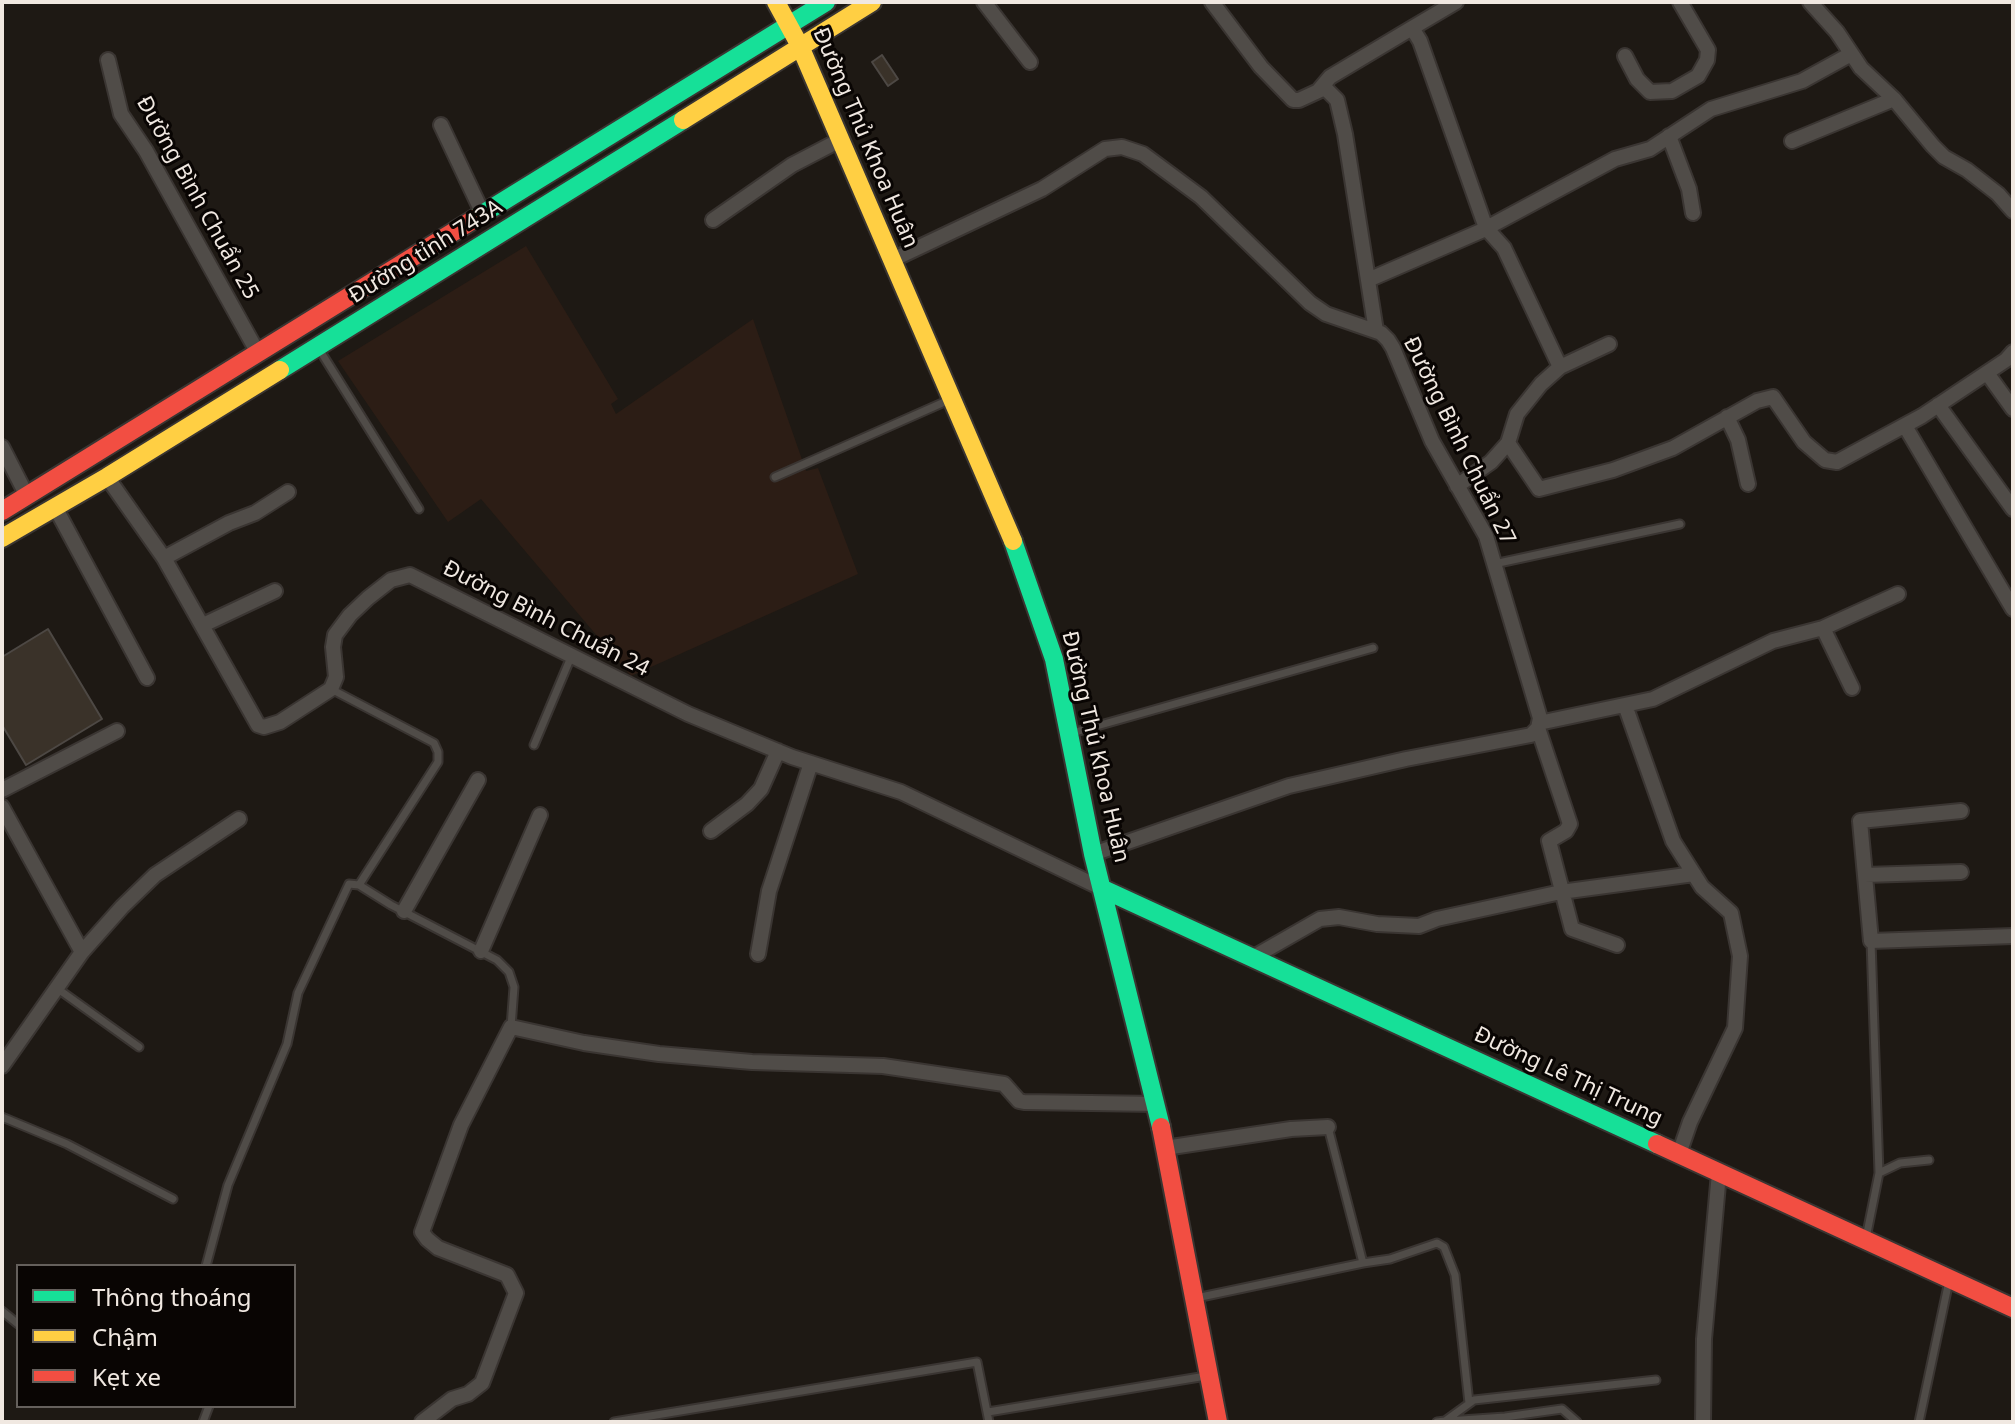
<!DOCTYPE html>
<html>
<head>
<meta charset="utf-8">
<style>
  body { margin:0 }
  #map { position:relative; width:2015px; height:1424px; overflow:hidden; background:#1e1914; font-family:"Noto Sans",sans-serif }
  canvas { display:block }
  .frame { position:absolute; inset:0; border:4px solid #f0e8e1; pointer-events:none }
  .legend { position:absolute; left:16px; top:1264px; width:280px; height:144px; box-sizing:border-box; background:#090503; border:2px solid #65605c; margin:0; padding:10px 14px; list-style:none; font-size:24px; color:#f0e8e1 }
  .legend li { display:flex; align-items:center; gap:16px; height:40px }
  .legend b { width:40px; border:2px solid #65605c }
</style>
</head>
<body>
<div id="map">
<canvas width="2015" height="1424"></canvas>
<div class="frame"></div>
<ul class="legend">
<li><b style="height:10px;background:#16e098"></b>Thông thoáng</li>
<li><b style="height:10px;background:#ffcf43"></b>Chậm</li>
<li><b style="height:10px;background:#f24e42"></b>Kẹt xe</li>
</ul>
</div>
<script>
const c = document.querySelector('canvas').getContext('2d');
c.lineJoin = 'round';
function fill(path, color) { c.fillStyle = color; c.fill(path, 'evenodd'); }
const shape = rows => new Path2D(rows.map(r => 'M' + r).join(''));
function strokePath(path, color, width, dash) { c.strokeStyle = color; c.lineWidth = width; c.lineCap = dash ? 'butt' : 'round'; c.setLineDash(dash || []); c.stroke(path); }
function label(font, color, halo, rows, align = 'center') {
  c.font = font + ' "Noto Sans",sans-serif'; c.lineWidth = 6; c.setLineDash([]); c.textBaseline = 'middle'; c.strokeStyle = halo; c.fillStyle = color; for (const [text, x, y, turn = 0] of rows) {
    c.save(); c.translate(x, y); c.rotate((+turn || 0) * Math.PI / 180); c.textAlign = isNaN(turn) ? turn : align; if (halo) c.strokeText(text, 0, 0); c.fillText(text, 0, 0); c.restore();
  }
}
fill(shape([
  [526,246,618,399,611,404,616,414,753,319,806,471,818,468,858,574,631,676,481,499,448,522,338,361]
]), '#2c1d15');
const building = shape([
  [882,55,898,79,888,86,872,62,882,55],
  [48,629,102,719,26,765,2,725,2,657,48,629]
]);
fill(building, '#3a3229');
strokePath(building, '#4d4844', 2);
const lane = shape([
  [319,349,419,509],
  [775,477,949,400],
  [1494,564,1680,524],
  [331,689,434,743,438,752,438,762,359,885],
  [1072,733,1373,648],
  [534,745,571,657],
  [1871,941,1879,1173],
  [58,989,139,1047],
  [2,1117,67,1144,173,1199],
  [1866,1238,1879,1173,1900,1163,1929,1160],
  [1363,1263,1390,1259,1437,1243,1444,1247,1455,1275,1469,1403],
  [206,1266,228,1185,287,1044,298,993,349,884,359,885,391,905,497,960,509,972,514,987,511,1027],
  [1196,1298,1363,1263,1328,1127],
  [2,1311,18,1324],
  [988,1412,1206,1376],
  [1447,1421,1505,1417,1562,1409,1577,1422],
  [203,1422,209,1406],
  [614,1422,977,1362,989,1422],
  [1437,1422,1445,1421,1474,1400,1656,1380],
  [1919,1422,1949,1281]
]);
const street = shape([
  [984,2,1030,62],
  [1212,2,1261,67,1293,100,1299,100,1325,88,1337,100,1345,134,1376,331],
  [1810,2,1837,32,1861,68,1894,99,1933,146,1944,157,1967,170,1998,194,2013,211],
  [1412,28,1456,2],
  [1625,56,1637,79,1650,92,1672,91,1698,76,1707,60,1708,50,1680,2],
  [108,60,121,114,146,151,258,353],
  [1319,90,1330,77,1412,28,1420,41,1486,228,1504,248,1560,367],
  [441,125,483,214],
  [1669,136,1689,189,1693,213],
  [1792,141,1894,99],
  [713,220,792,165,840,140],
  [892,260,1042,189,1105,149,1122,147,1143,154,1201,197,1310,303,1326,314,1381,333,1388,340,1393,348,1432,441,1486,536,1540,718,1538,728,1531,735,1406,759,1289,786,1093,854],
  [1368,280,1481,231,1615,159,1650,149,1711,109,1802,81,1851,54],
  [1987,373,2013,409],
  [1938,405,2013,509],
  [1727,417,1738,440,1748,484],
  [1905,426,2013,609],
  [1508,443,1539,489,1613,470,1673,448,1757,401,1773,397,1804,442,1825,460,1837,462,1922,416,2006,360,2013,352],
  [2,447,27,496],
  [107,477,164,558,253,716,258,725,264,727,280,722,331,689,336,677,333,647,335,635,350,615,368,598,391,580,410,575,688,714,792,757,901,792,1103,889],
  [1457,486,1491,462,1508,443,1517,414,1541,384,1560,367,1609,344],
  [55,507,147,678],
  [164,558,229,523,255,513,288,492],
  [203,625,275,591],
  [1823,628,1852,688],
  [1625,705,1673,841,1702,887,1731,913,1740,956,1735,1028,1690,1122,1679,1154],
  [1539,723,1653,699,1773,641,1823,628,1898,594],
  [1538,728,1570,824,1566,831,1549,841,1572,929,1617,945],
  [2,790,117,731],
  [2,807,82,952,2,1066],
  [1961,811,1860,821,1871,941,2013,936],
  [711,831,747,804,761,789,778,751],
  [1865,875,1961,872],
  [404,911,478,780],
  [481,951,540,815],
  [82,952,122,907,155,875,239,819],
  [758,954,769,891,811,763],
  [1252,958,1320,919,1339,917,1377,924,1419,926,1437,919,1561,892,1694,874],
  [1165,1148,1291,1129,1328,1127],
  [422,1422,452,1399,468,1394,482,1383,516,1293,507,1275,438,1248,427,1239,422,1232,461,1125,511,1027,584,1043,659,1054,752,1062,883,1066,1004,1084,1019,1101,1024,1102,1157,1104],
  [1703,1422,1704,1339,1719,1173]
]);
const fast = shape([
  [476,218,826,2],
  [280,370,683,120],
  [1013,541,1054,659,1093,854,1161,1127],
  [1103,889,1657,1144]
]);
const slow = shape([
  [776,2,800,46,1013,541],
  [683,120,872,2],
  [2,538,107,477,280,370]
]);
const jam = shape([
  [2,511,476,218],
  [1161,1127,1218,1422],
  [1657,1144,2013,1308]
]);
strokePath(lane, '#3a3532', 11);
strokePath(street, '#3a3532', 18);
strokePath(fast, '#3a3532', 22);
strokePath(slow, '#3a3532', 22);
strokePath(jam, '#3a3532', 22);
strokePath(lane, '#504c48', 7);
strokePath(street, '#504c48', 14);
strokePath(fast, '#16e098', 18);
strokePath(slow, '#ffcf43', 18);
strokePath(jam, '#f24e42', 18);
label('22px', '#f0e8e1', '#090503', [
  ["Đường Thủ Khoa Huân",865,138,67],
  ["Đường Bình Chuẩn 25",197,198,61],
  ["Đường tỉnh 743A",426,252,-32],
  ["Đường Bình Chuẩn 27",1459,441,64],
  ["Đường Bình Chuẩn 24",546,619,27],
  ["Đường Thủ Khoa Huân",1095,747,77],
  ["Đường Lê Thị Trung",1568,1077,25]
]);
</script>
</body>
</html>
